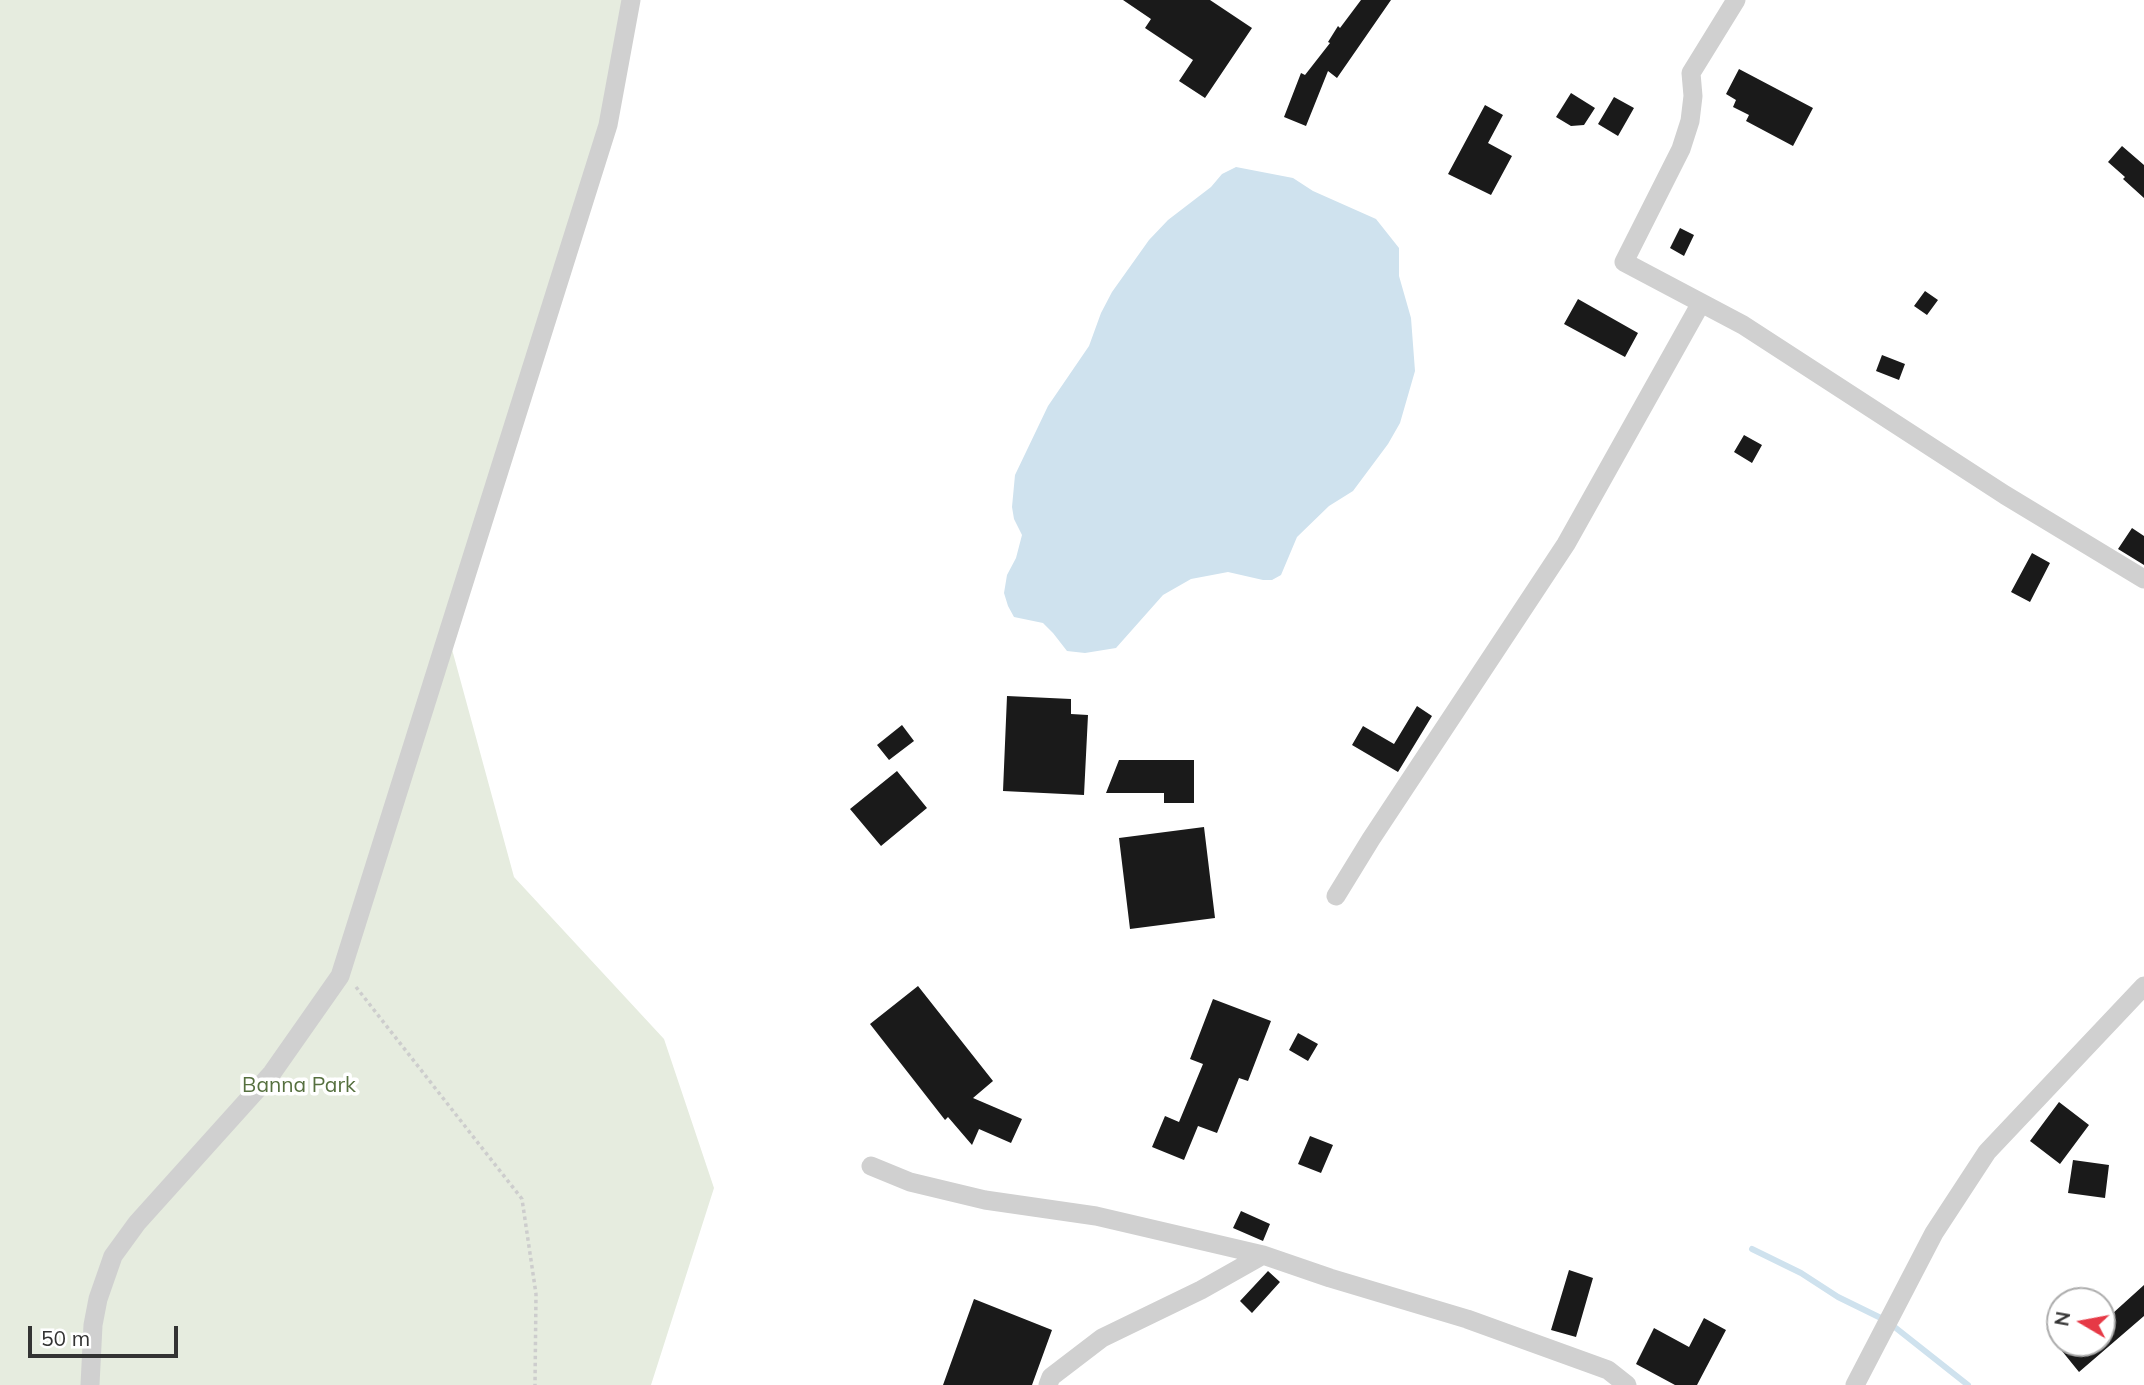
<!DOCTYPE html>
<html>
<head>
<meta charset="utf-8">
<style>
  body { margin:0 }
  #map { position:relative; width:2144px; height:1385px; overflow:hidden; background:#fff; font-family:Mulish,sans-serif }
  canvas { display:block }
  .north { position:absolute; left:2046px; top:1287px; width:70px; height:70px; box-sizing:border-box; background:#fff; border:2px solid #adadad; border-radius:50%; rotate:280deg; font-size:19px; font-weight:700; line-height:28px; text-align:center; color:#333 }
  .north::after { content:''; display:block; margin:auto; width:24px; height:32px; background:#e63946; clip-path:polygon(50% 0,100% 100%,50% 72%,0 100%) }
  .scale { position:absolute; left:28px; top:1326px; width:150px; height:32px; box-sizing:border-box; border:4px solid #333; border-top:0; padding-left:9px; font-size:21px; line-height:24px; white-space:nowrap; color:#333; -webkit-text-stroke:5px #fff; paint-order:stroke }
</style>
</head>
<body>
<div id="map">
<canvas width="2144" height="1385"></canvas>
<div class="north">N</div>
<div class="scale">50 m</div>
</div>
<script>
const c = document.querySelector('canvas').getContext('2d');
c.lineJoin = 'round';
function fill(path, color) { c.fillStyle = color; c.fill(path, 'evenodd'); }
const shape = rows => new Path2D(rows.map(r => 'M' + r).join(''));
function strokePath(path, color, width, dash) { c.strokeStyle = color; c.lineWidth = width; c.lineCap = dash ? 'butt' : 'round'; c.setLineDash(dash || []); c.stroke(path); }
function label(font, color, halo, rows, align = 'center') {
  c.font = font + ' Mulish,sans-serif'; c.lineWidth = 7; c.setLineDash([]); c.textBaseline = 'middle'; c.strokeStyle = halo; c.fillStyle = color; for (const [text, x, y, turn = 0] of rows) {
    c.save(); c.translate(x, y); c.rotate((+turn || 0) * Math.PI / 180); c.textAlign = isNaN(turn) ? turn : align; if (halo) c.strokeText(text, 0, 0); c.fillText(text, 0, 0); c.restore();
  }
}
fill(shape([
  [0,0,631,0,608,125,447,631,514,877,664,1039,714,1188,651,1385,0,1385]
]), '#e6ecdf');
fill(shape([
  [1236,167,1293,178,1313,191,1376,219,1399,248,1399,276,1411,318,1415,371,1400,423,1388,444,1353,491,1329,506,1297,537,1281,575,1272,580,1263,580,1228,572,1191,579,1163,595,1116,648,1085,653,1067,651,1053,633,1043,623,1014,617,1008,606,1004,593,1007,575,1016,558,1022,535,1014,519,1012,507,1015,475,1048,406,1089,346,1101,313,1112,292,1149,240,1168,220,1211,187,1222,174]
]), '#cfe2ee');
strokePath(shape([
  [1752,1249,1801,1273,1838,1297,1887,1321,1968,1385]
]), '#cfe2ee', 6);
fill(shape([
  [1123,0,1210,0,1252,28,1205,98,1179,81,1193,60,1145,28,1151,19],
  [1361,0,1391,0,1337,78,1328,71,1306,126,1284,117,1301,73,1305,75,1330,43,1328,42,1338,26,1340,28],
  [1739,69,1813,108,1793,146,1746,121,1749,115,1733,107,1736,100,1726,94],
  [1571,93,1595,108,1584,125,1571,126,1556,117],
  [1614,97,1634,108,1618,136,1598,124],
  [1485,105,1503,115,1488,143,1512,156,1491,195,1448,174],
  [2122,146,2144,165,2144,198,2123,179,2125,177,2108,162],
  [1680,228,1694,235,1684,256,1670,248],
  [1925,291,1938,300,1927,315,1914,306],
  [1578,299,1638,333,1625,357,1564,324],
  [1882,355,1905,364,1899,380,1876,371],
  [1744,435,1762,445,1752,463,1734,452],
  [2132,528,2144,536,2144,565,2118,549],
  [2032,553,2050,563,2030,602,2011,592],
  [1007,696,1071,699,1071,714,1088,715,1084,795,1003,791],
  [1417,706,1432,716,1398,772,1352,745,1363,726,1394,744],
  [902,725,914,741,889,760,877,745],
  [1119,760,1194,760,1194,803,1164,803,1164,793,1106,793],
  [897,771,927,808,881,846,850,809],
  [1204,827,1215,918,1130,929,1119,838],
  [918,986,993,1081,973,1098,1022,1119,1011,1143,979,1129,972,1145,948,1117,945,1120,870,1024],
  [1213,999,1271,1021,1248,1081,1239,1078,1217,1133,1198,1126,1184,1160,1152,1147,1165,1116,1179,1122,1203,1064,1190,1059],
  [1298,1033,1318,1044,1308,1061,1289,1050],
  [2059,1102,2089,1125,2060,1164,2030,1141],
  [1310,1136,1333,1145,1321,1173,1298,1164],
  [2073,1160,2109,1165,2105,1198,2068,1193],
  [1241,1211,1270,1224,1263,1241,1233,1228],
  [1569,1270,1593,1278,1576,1337,1551,1330],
  [1268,1271,1280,1282,1252,1313,1240,1301],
  [2144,1285,2144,1316,2079,1372,2062,1351,2071,1343,2102,1343,2102,1323],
  [974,1299,1052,1330,1032,1385,943,1385],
  [1704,1318,1726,1330,1697,1385,1675,1385,1636,1364,1654,1328,1689,1347]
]), '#1a1a1a');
strokePath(shape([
  [356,987,522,1199,536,1294,535,1385]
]), '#cdcdcd', 3.5, [3.5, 3.5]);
strokePath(shape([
  [1736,0,1691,73,1693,96,1690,121,1681,149,1624,262,1743,325,2005,495,2144,579],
  [1336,896,1371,839,1566,544,1701,303],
  [871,1166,910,1182,985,1200,1096,1216,1263,1255,1330,1278,1467,1319,1608,1370,1627,1385],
  [90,1385,93,1325,98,1299,113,1256,137,1223,272,1073,340,976,608,125,631,0],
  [1048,1385,1051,1377,1102,1338,1201,1290,1263,1255],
  [1855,1385,1934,1233,1987,1152,2144,986]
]), '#d0d0d0', 19);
label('21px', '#56703f', '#fff', [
  ["Banna Park",299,1086]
]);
</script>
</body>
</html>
